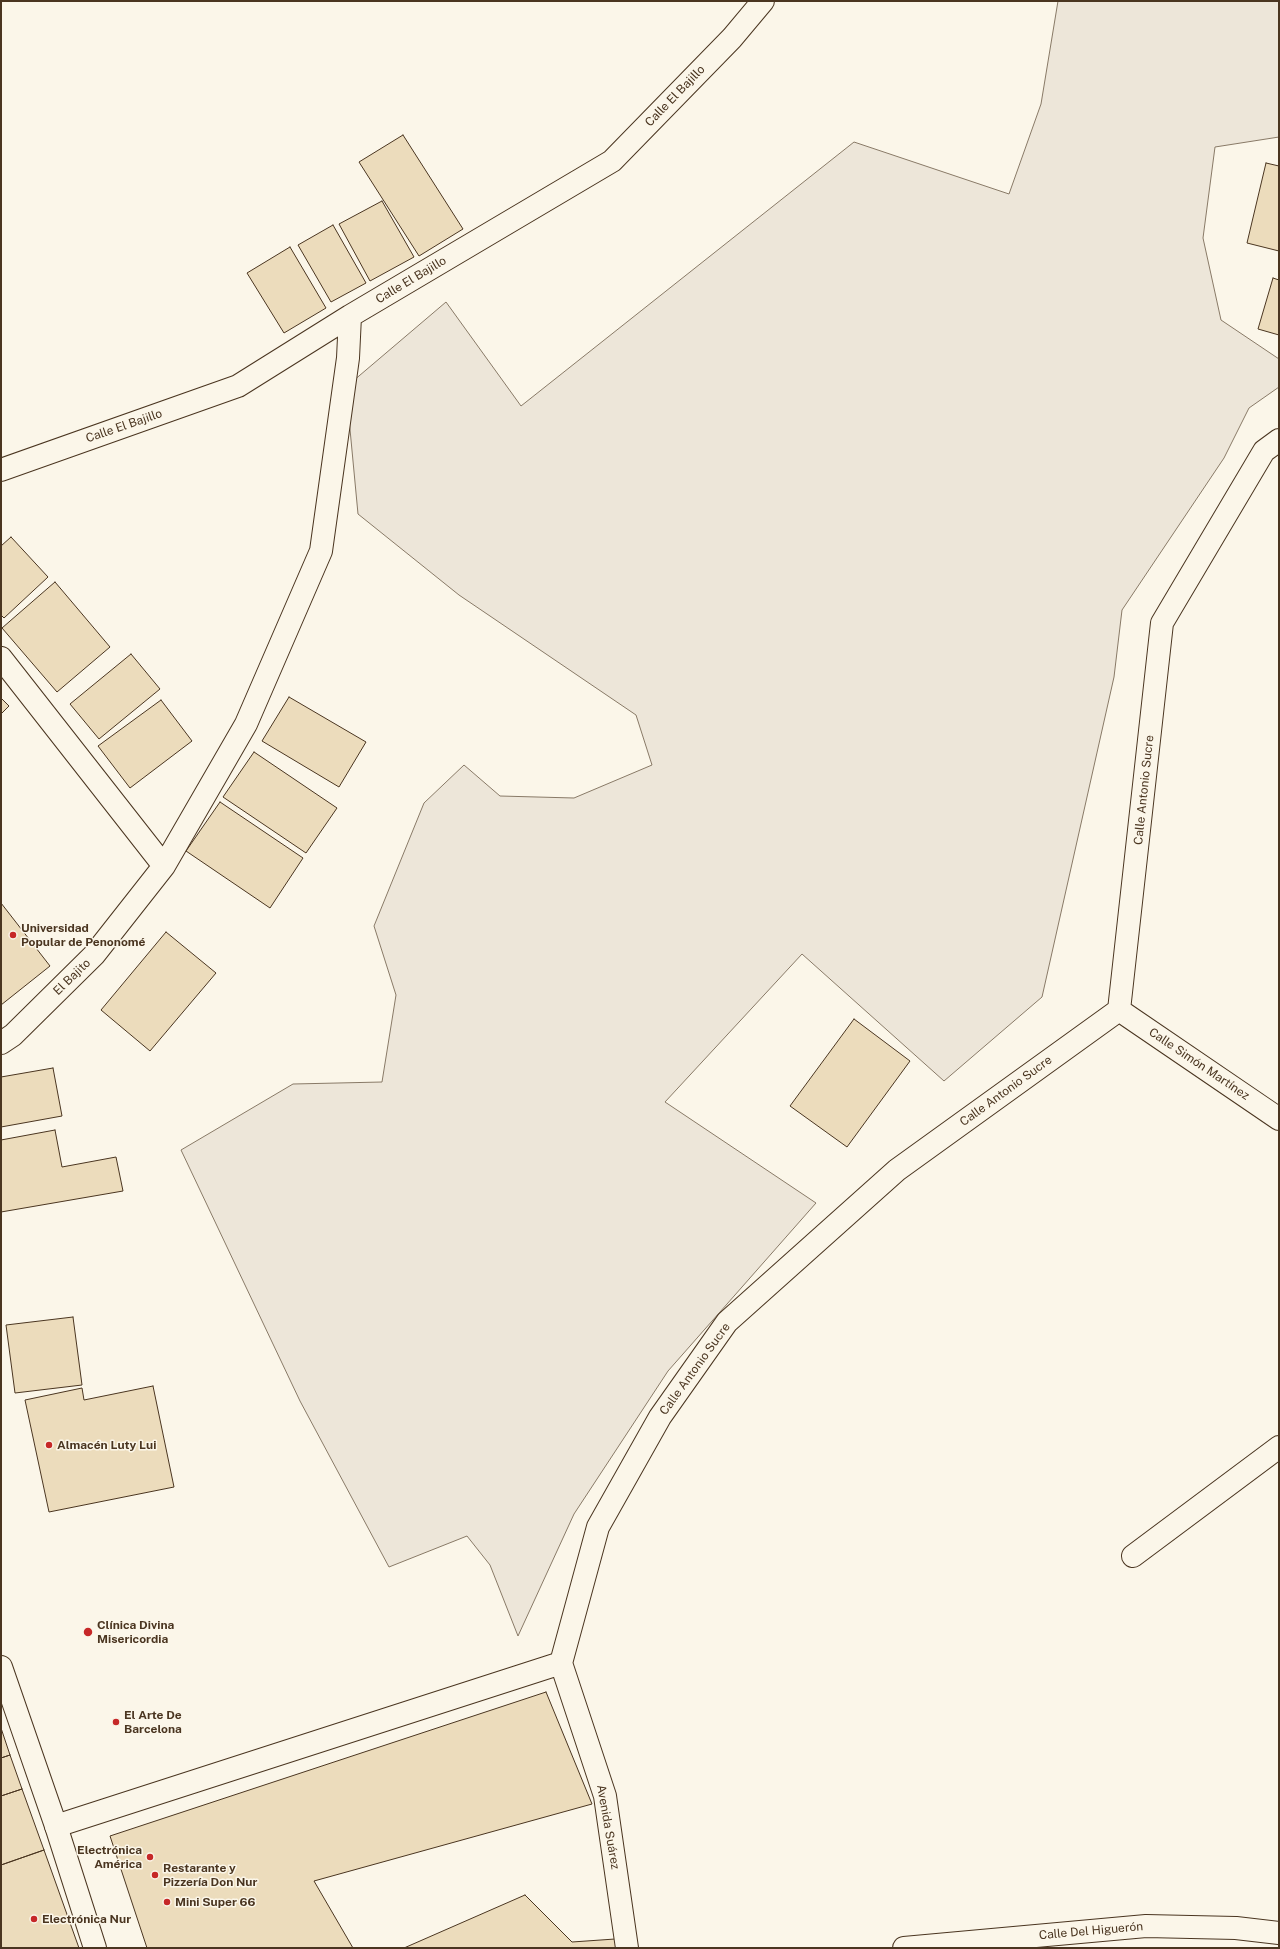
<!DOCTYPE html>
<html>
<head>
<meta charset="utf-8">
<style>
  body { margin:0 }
  #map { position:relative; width:1280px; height:1949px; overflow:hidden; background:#fbf6e9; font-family:"Public Sans",sans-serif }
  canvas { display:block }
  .frame { position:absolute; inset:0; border:2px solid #4a3520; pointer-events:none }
</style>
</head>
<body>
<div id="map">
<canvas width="1280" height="1949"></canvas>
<div class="frame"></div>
</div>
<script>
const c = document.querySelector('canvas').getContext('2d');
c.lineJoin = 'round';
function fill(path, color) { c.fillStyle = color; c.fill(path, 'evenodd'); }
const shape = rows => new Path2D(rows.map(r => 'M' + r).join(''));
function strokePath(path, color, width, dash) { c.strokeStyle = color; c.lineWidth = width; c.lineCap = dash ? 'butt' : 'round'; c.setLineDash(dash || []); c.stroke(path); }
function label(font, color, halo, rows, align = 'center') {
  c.font = font + ' "Public Sans",sans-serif'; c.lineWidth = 3; c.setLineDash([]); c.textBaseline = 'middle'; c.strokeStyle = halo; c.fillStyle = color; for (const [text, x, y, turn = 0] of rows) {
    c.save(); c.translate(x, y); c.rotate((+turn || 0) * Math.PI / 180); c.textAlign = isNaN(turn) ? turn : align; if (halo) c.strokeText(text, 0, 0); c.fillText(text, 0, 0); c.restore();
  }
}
const green = shape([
  [1058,1,1279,1,1279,137,1215,147,1203,238,1221,320,1279,359,1279,387,1249,408,1224,458,1122,610,1114,677,1042,997,944,1081,802,954,665,1102,816,1203,668,1371,574,1514,518,1636,490,1565,467,1536,389,1567,300,1401,181,1150,293,1084,382,1082,396,995,374,926,424,803,464,765,500,796,574,798,652,765,636,715,459,595,358,514,346,387,446,302,521,406,854,142,1009,194,1041,104,1058,1]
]);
fill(green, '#ede6d9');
strokePath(green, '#887966', 1);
const building = shape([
  [403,135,463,229,419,256,359,162,403,135],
  [1266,163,1279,166,1279,251,1247,243,1266,163],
  [382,201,414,257,370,281,339,224,382,201],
  [333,225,366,283,331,302,298,245,333,225],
  [290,247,326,308,284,333,247,273,290,247],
  [1273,278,1279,280,1279,335,1258,329,1273,278],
  [11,537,48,577,4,618,1,615,1,546,11,537],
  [55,582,110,647,57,692,2,628,55,582],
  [131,654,160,689,99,739,70,704,131,654],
  [289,697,366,742,339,787,262,741,289,697],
  [1,698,9,706,1,714,1,698],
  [161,700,192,741,130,788,98,746,161,700],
  [254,752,337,808,306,853,223,797,254,752],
  [220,802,303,858,270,908,186,851,220,802],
  [1,903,50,966,1,1005,1,903],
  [166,932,216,973,150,1051,101,1010,166,932],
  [854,1019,910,1061,847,1147,790,1106,854,1019],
  [53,1068,62,1116,1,1127,1,1077,53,1068],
  [55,1130,62,1167,116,1157,123,1191,1,1212,1,1140,55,1130],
  [73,1317,82,1385,15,1393,6,1325,73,1317],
  [153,1386,174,1487,49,1512,25,1400,82,1388,84,1400,153,1386],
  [546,1692,592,1804,314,1881,353,1948,147,1948,110,1836,546,1692],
  [1,1728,10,1755,1,1758,1,1728],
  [10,1755,22,1789,1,1796,1,1758,10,1755],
  [22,1789,44,1850,1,1865,1,1796,22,1789],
  [44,1850,79,1948,1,1948,1,1865,44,1850],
  [525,1895,572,1942,615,1939,617,1948,404,1948,525,1895]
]);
fill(building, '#ecdcbc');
strokePath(building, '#4a3520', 1);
const minor = shape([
  [1,470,238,386,350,316,612,161,732,38,763,1],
  [1,658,164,866],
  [1119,1010,1279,1119],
  [1,1043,13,1035,94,955,164,866,246,724,321,551,348,358,350,316],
  [1133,1556,1279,1447],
  [561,1663,598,1527,660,1417,727,1322,897,1170,1119,1010,1162,623,1264,451,1279,440],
  [561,1663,605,1796,627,1948],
  [56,1826,561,1663],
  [904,1948,1146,1926,1236,1928,1279,1933]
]);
const primary = shape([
  [1,1667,56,1826,95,1948]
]);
strokePath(minor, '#4a3520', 24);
strokePath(primary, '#4a3520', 24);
strokePath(minor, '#fbf6e9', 22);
strokePath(primary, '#fbf6e9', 22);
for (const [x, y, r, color] of [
  [13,935,4,"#c62828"],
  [49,1445,4,"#c62828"],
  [88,1632,5,"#c62828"],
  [116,1722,4,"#c62828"],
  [150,1857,4,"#c62828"],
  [155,1875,4,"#c62828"],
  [167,1902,4,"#c62828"],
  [34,1919,4,"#c62828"]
]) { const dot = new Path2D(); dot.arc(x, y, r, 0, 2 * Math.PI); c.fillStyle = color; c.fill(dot); strokePath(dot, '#fbf6e9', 1.5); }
label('12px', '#4a3520', '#fbf6e9', [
  ["Calle El Bajillo",675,96,-46],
  ["Calle El Bajillo",411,280,-31],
  ["Calle El Bajillo",124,426,-19],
  ["Calle Antonio Sucre",1144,790,-84],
  ["El Bajito",72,977,-44],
  ["Calle Simón Martínez",1199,1064,34],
  ["Calle Antonio Sucre",1006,1091,-36],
  ["Calle Antonio Sucre",695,1369,-54],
  ["Avenida Suárez",608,1827,80],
  ["Calle Del Higuerón",1091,1931,-5]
]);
label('bold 12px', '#4a3520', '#fbf6e9', [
  ["Universidad",21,928],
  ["Popular de Penonomé",21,942],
  ["Almacén Luty Lui",57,1445],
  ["Clínica Divina",97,1625],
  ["Misericordia",97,1639],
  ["El Arte De",124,1715],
  ["Barcelona",124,1729],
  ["Electrónica",142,1850,"right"],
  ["América",142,1864,"right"],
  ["Restarante y",163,1868],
  ["Pizzería Don Nur",163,1882],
  ["Mini Super 66",175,1902],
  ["Electrónica Nur",42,1919]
], 'left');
</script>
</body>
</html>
